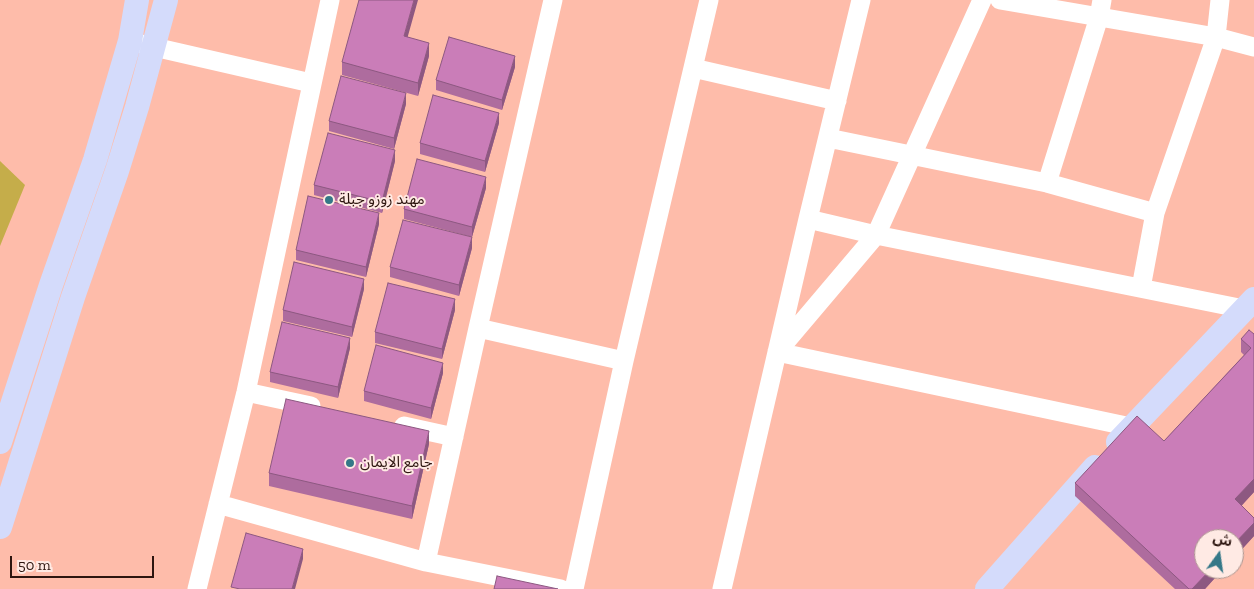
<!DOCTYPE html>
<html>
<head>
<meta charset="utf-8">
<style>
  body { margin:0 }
  #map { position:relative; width:1254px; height:589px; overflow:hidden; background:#febcaa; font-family:"Zilla Slab","Noto Sans Arabic",serif }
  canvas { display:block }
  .north { position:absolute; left:1194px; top:529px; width:50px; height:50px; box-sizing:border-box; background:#ffeae4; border:1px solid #ab958f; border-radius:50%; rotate:14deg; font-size:14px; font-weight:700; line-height:20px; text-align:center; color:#2d150f }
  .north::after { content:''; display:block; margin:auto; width:18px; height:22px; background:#357888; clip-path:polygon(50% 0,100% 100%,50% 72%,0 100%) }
  .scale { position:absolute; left:10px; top:556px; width:144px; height:22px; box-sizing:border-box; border:2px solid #2d150f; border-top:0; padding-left:6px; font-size:15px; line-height:18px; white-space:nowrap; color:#2d150f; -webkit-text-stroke:4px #ffeae4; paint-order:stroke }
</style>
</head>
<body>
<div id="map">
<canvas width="1254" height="589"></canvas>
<div class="north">ش</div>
<div class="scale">50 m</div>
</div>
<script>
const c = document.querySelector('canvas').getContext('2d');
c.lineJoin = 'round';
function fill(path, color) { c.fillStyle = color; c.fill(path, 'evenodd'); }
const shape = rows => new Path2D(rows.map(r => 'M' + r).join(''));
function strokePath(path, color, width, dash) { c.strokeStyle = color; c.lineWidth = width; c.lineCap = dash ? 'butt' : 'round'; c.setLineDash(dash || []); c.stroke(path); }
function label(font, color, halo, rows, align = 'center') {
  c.font = font + ' "Zilla Slab","Noto Sans Arabic",serif'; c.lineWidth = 4; c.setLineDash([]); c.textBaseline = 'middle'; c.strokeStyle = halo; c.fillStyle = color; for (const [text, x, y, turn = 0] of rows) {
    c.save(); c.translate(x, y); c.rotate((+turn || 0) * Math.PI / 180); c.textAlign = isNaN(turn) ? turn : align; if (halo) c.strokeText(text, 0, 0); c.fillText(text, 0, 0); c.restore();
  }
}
fill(shape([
  [0,161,25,185,0,246]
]), '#c5ad4a');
strokePath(shape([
  [982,0,876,235,777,352,1131,427],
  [1000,0,1216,37,1254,47],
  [141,44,311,83],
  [693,68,837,101],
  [828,138,1047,183,1155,213],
  [1047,183,1099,17,1102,0],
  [808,219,876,235,1244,309],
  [1141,288,1155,213,1216,37,1220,0],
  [478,328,624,361],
  [246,392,311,406],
  [404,426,454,437],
  [218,504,426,562,561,589],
  [426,562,478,328,553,0],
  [197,589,246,392,330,0],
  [574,589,624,361,709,0],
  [722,589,808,219,861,0]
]), '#fff', 19);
strokePath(shape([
  [0,442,51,285,95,160,130,41,137,0],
  [1118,442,1254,299],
  [0,527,73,297,117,171,137,107,166,0],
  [987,589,1095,467]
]), '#d4dbfb', 24);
fill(shape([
  [408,37,429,56,418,96,342,75,342,62],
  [515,67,502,110,436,90,436,80],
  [406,104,394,149,329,131,329,121],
  [499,123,485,172,420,154,420,143],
  [395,161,382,213,314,195,314,185],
  [486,188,472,237,404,219,404,209],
  [379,224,366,277,296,260,296,250],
  [472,248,459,296,390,277,390,267],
  [364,289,352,337,283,321,283,310],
  [455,310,442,359,375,343,375,332],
  [1254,334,1254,492,1241,506,1254,518,1254,536,1234,558,1204,569,1223,569,1205,589,1175,589,1075,496,1075,483,1164,441,1244,355,1241,352,1241,339],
  [350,348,338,398,270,382,270,372],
  [443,373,431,419,364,401,364,391],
  [429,444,412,519,269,486,269,473]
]), '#ae6c9e');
fill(shape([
  [414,0,418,0,404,50,404,36],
  [429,43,429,56,418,96,418,83],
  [515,56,515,67,502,110,502,100],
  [406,93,406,104,394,149,394,138],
  [499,113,499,123,485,172,485,161],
  [395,150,395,161,382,213,382,202],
  [486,177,486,188,472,237,472,227],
  [379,213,379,224,366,277,366,267],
  [472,237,472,248,459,296,459,285],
  [364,279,364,289,352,337,352,327],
  [455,299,455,310,442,359,442,349],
  [350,338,350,348,338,398,338,387],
  [443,363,443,373,431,419,431,408],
  [429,431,429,444,412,519,412,506],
  [1254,479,1254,492,1235,513,1235,499],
  [1254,523,1254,536,1234,558,1234,544],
  [303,549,303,559,295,589,292,589],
  [1211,569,1223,569,1205,589,1192,589]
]), '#8d5881');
const building = shape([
  [359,0,414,0,404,36,429,43,418,83,342,62,359,0],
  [449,37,515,56,502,100,436,80,449,37],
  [341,76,406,93,394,138,329,121,341,76],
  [433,95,499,113,485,161,420,143,433,95],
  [328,133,395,150,382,202,314,185,328,133],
  [417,159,486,177,472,227,404,209,417,159],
  [308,196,379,213,366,267,296,250,308,196],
  [403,220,472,237,459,285,390,267,403,220],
  [294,262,364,279,352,327,283,310,294,262],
  [388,283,455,299,442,349,375,332,388,283],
  [282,322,350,338,338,387,270,372,282,322],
  [1249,330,1254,334,1254,479,1235,499,1254,518,1254,523,1234,544,1234,539,1204,539,1204,569,1211,569,1192,589,1189,589,1075,483,1137,416,1164,441,1251,348,1241,339,1249,330],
  [376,345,443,363,431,408,364,391,376,345],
  [286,399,429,431,412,506,269,473,286,399],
  [246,533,303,549,292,589,240,589,231,587,246,533],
  [497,576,558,589,494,589,497,576]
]);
fill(building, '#ca7db8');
strokePath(building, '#8d5881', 1);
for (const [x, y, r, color] of [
  [329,200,5,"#357888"],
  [350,463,5,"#357888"]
]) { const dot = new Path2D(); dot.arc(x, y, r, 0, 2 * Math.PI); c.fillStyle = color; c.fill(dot); strokePath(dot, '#ffeae4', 2); }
label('15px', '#2d150f', '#ffeae4', [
  ["مهند زوزو جبلة",339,200],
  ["جامع الايمان",360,463]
], 'left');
</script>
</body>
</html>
